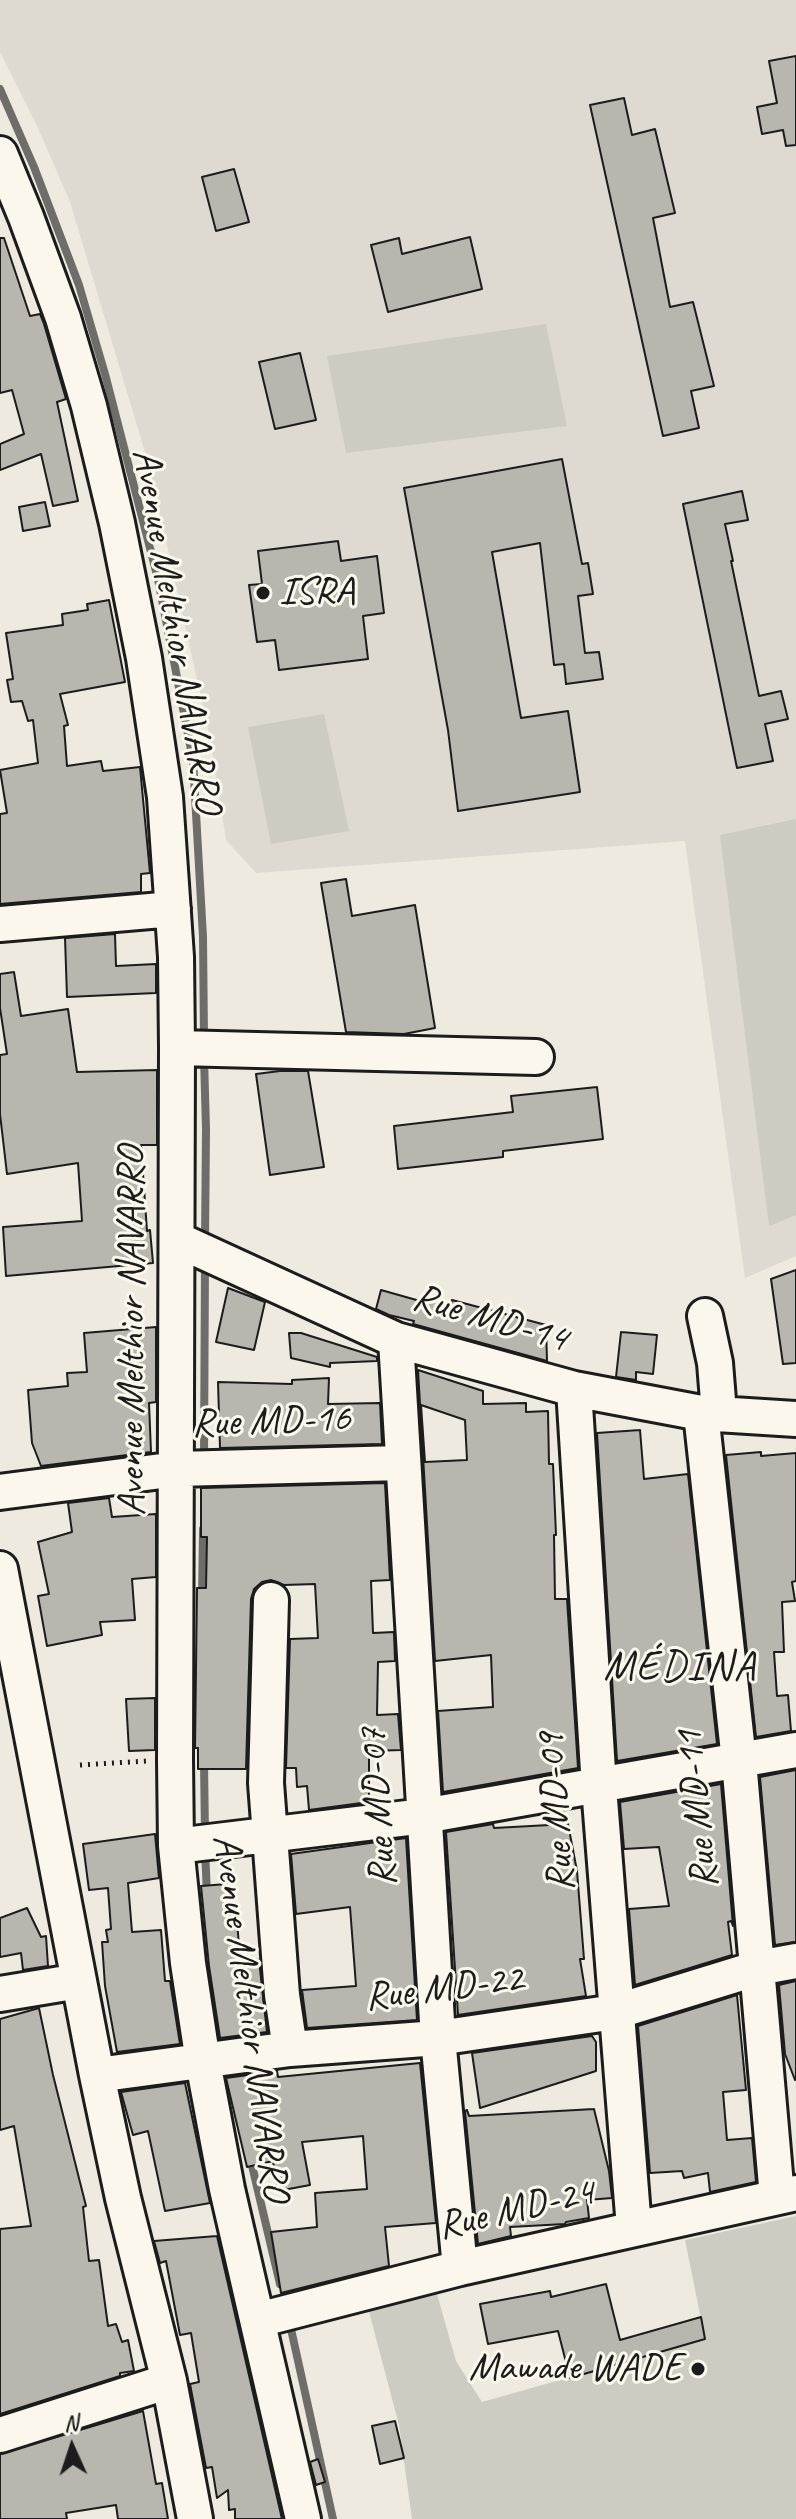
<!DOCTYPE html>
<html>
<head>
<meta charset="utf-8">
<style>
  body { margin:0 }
  #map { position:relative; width:796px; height:2519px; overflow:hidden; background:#eeeadf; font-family:Caveat,sans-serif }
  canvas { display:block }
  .north { position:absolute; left:32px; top:2407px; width:80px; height:80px; -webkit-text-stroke:6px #fbf7ec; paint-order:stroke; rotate:357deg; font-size:22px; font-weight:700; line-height:32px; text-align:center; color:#1c1c1c }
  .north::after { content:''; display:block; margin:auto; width:28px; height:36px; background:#1c1c1c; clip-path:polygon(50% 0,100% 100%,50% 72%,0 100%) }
</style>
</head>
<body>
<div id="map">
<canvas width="796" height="2519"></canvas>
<div class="north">N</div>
</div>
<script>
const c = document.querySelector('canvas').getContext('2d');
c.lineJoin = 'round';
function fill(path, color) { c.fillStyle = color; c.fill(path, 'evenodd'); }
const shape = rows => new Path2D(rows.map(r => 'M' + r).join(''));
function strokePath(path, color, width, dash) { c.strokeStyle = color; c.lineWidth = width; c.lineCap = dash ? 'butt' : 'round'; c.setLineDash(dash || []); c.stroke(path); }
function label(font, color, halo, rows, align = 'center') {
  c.font = font + ' Caveat,sans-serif'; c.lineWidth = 6; c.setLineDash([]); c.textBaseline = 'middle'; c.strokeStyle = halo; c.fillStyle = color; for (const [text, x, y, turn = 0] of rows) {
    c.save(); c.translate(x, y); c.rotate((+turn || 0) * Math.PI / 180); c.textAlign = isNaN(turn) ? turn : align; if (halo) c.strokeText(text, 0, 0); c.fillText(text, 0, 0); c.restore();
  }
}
fill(shape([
  [0,0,796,0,796,1256,745,1278,685,841,256,873,226,840,209,733,150,469,70,202,38,128,0,52]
]), '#dedad1');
fill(shape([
  [546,324,567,426,346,453,327,356],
  [324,714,349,831,271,844,248,727],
  [796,819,796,1215,769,1226,720,835],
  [796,2216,796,2519,412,2519,399,2425,368,2308,437,2294,456,2361,482,2402,705,2339,685,2240]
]), '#ceccc2');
strokePath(shape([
  [0,89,34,167,79,285,105,374,158,579,193,760,203,937,204,1039],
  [204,1057,206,1129,205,1243],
  [204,1459,205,1261],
  [202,1599,203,1529],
  [204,1761,205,1835],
  [205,1849,207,1895],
  [250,2157,280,2284],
  [289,2320,333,2519]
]), '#6f6d69', 8);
const building = shape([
  [796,56,796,145,786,146,783,130,762,134,757,107,777,103,769,61,796,56],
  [624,98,632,135,655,129,675,213,653,218,670,307,693,302,714,386,691,391,699,428,663,436,590,105,624,98],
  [234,169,249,222,216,231,202,177,234,169],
  [470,237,482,289,388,312,371,245,399,238,402,254,470,237],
  [0,238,4,238,30,316,40,314,44,324,66,399,57,402,78,501,53,506,41,454,0,470,0,444,24,434,12,390,0,393,0,238],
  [300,353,316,420,275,429,259,362,300,353],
  [562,459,582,564,588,563,593,594,578,596,585,653,599,652,603,679,566,684,564,664,554,665,540,543,492,552,521,718,568,711,580,792,458,811,448,730,404,488,562,459],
  [742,491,748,520,725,524,733,561,731,561,759,696,781,691,788,719,765,724,773,761,737,768,683,504,742,491],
  [45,502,50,526,23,531,19,507,45,502],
  [338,541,341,561,377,556,384,613,363,616,368,659,279,670,275,640,257,642,249,585,262,584,258,551,338,541],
  [109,600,125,682,60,694,68,725,64,726,67,766,101,761,103,771,140,767,150,873,141,874,141,892,0,904,0,814,7,813,0,770,38,763,33,720,28,721,22,701,11,702,7,680,13,679,6,633,63,625,62,614,88,610,87,604,109,600],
  [346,879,352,916,415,905,435,1028,404,1034,346,1032,321,883,346,879],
  [115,934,116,966,156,964,156,993,67,997,65,938,115,934],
  [14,972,21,1016,68,1009,77,1072,157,1070,157,1145,141,1145,147,1231,150,1230,153,1263,6,1276,3,1227,82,1221,78,1163,7,1174,0,1114,0,1055,7,1054,0,1008,0,974,14,972],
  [280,1071,308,1071,324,1167,270,1175,256,1074,280,1071],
  [597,1087,603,1139,503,1151,503,1157,398,1169,394,1126,513,1112,511,1096,597,1087],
  [796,1270,796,1363,783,1364,771,1279,796,1270],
  [228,1288,265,1302,254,1350,216,1342,228,1288],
  [381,1290,420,1301,422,1296,451,1305,452,1300,546,1325,547,1361,413,1324,414,1321,389,1315,376,1309,381,1290],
  [156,1327,156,1402,149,1403,151,1452,41,1466,32,1443,28,1390,68,1386,67,1373,87,1372,84,1333,156,1327],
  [621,1332,657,1335,653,1374,636,1372,636,1380,616,1377,621,1332],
  [289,1333,301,1333,377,1357,377,1361,330,1363,330,1367,291,1358,289,1333],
  [418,1370,483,1391,483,1404,526,1403,526,1412,548,1411,549,1464,553,1464,556,1535,554,1535,555,1599,567,1599,578,1768,443,1792,438,1711,493,1707,491,1655,435,1661,418,1370],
  [421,1405,465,1420,467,1460,425,1462,421,1405],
  [329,1378,328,1404,380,1403,382,1444,220,1448,218,1382,292,1384,292,1380,329,1378],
  [640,1430,644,1479,688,1474,717,1744,617,1761,597,1433,640,1430],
  [761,1452,761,1456,796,1453,796,1581,792,1582,795,1601,782,1602,784,1652,774,1652,777,1696,788,1695,791,1731,756,1737,726,1455,761,1452],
  [385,1483,390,1580,371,1581,373,1633,394,1632,395,1661,378,1662,377,1715,398,1714,401,1750,371,1751,369,1754,369,1802,309,1810,307,1786,297,1787,296,1768,286,1768,290,1639,318,1638,315,1584,284,1585,271,1580,262,1582,254,1589,251,1599,246,1769,198,1769,198,1748,195,1748,197,1588,206,1588,207,1537,201,1537,201,1488,385,1483],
  [109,1498,112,1517,156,1514,156,1577,132,1579,135,1620,100,1622,102,1635,47,1646,38,1596,49,1594,38,1542,72,1532,68,1503,109,1498],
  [155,1698,155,1750,129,1751,126,1699,155,1698],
  [796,1770,796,1942,775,1945,760,1777,796,1770],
  [721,1784,733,1926,731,1921,728,1922,732,1955,635,1985,629,1909,669,1906,659,1847,624,1849,620,1802,721,1784],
  [493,1824,494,1828,568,1824,577,1871,584,1959,580,1959,586,1996,458,2015,446,1832,493,1824],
  [155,1834,159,1878,128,1883,132,1932,161,1930,165,1981,170,1981,180,2044,117,2052,105,1986,102,1942,108,1942,106,1930,111,1929,108,1888,89,1890,83,1844,155,1834],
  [406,1838,417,2020,307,2028,302,1990,356,1986,350,1907,296,1914,291,1854,406,1838],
  [227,1884,231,1922,237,1921,240,1958,259,1960,267,2032,220,2038,209,1966,201,1886,227,1884],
  [27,1908,41,1937,46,1936,48,1966,23,1970,21,1953,0,1957,0,1918,27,1908],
  [796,1981,796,2079,795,2080,785,2054,779,1985,796,1981],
  [737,1995,746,2090,723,2092,727,2140,752,2138,756,2182,710,2192,708,2173,684,2178,682,2171,650,2173,638,2026,737,1995],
  [39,2008,53,2075,86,2206,83,2207,89,2261,99,2260,108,2326,116,2324,122,2342,128,2340,134,2371,120,2373,120,2376,0,2414,0,2229,31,2226,14,2126,0,2130,0,2019,39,2008],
  [592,2036,596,2042,596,2071,480,2108,472,2053,592,2036],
  [420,2063,436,2223,385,2227,389,2266,281,2293,271,2232,317,2227,315,2193,367,2189,363,2136,302,2142,310,2185,278,2191,273,2161,247,2167,226,2078,277,2071,278,2077,420,2063],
  [185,2083,210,2203,165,2211,148,2131,133,2135,121,2092,185,2083],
  [594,2109,609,2171,612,2198,587,2200,589,2218,566,2222,565,2224,510,2227,511,2236,478,2244,465,2111,467,2110,469,2116,594,2109],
  [217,2236,282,2519,235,2519,235,2509,229,2510,228,2490,217,2498,212,2467,206,2468,190,2384,199,2382,191,2333,180,2335,166,2261,160,2263,154,2241,217,2236],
  [606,2284,620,2340,701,2317,705,2339,570,2378,558,2331,488,2344,480,2304,550,2291,551,2297,606,2284],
  [143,2411,156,2484,162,2483,168,2519,118,2519,116,2505,66,2513,67,2519,0,2519,0,2454,143,2411],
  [395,2421,404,2458,380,2464,372,2426,395,2421],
  [318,2459,325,2482,316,2485,310,2462,318,2459]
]);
fill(building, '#b9b6af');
strokePath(building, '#1c1c1c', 2);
const minor = shape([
  [0,154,26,217,63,318,89,406,117,523,144,658,165,797,176,957,177,1048,175,1760,176,1846,188,1963,203,2062,227,2189,303,2519],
  [0,924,173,909],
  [177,1048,536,1057],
  [178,1240,396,1340,574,1389,701,1413,796,1419],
  [705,1316,715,1363,719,1413],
  [396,1340,438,2038,460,2268],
  [574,1389,599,1787,634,2228],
  [701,1413,739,1761,777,2197],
  [0,1492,177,1469,402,1463],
  [0,1569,97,2075,123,2198,169,2381,195,2519],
  [271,1600,266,1783,282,1995,290,2049],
  [176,1846,424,1816,796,1750],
  [0,1994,79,1981],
  [97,2075,290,2049,438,2038,615,2012,758,1968,796,1961],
  [258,2320,460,2268,796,2193],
  [0,2435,169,2381]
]);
strokePath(minor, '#1c1c1c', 40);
strokePath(shape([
  [80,1765,147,1761]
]), '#1c1c1c', 5, [2, 6]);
strokePath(minor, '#fbf7ec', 34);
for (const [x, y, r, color] of [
  [263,593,8,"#1c1c1c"],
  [698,2369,8,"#1c1c1c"]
]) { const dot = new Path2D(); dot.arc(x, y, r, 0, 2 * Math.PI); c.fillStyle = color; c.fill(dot); strokePath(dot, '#fbf7ec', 3); }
label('40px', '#1c1c1c', '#fbf7ec', [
  ["ISRA",279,593],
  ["Mawade WADE",682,2369,"right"]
], 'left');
label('40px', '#1c1c1c', '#fbf7ec', [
  ["Avenue Melthior NAVARRO",176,631,80],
  ["Rue MD-14",490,1319,16],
  ["Avenue Melthior NAVARRO",133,1331,-90],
  ["Rue MD-16",271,1422,-2],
  ["Rue MD-07",379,1807,-94],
  ["Rue MD-11",698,1809,-96],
  ["Rue MD-09",557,1812,-94],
  ["Rue MD-22",444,1989,-7],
  ["Avenue Melthior NAVARRO",250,2018,82],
  ["Rue MD-24",516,2210,-13]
]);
c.letterSpacing = '2px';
label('42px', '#1c1c1c', '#fbf7ec', [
  ["MÉDINA",680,1668]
]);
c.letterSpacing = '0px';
</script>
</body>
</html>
